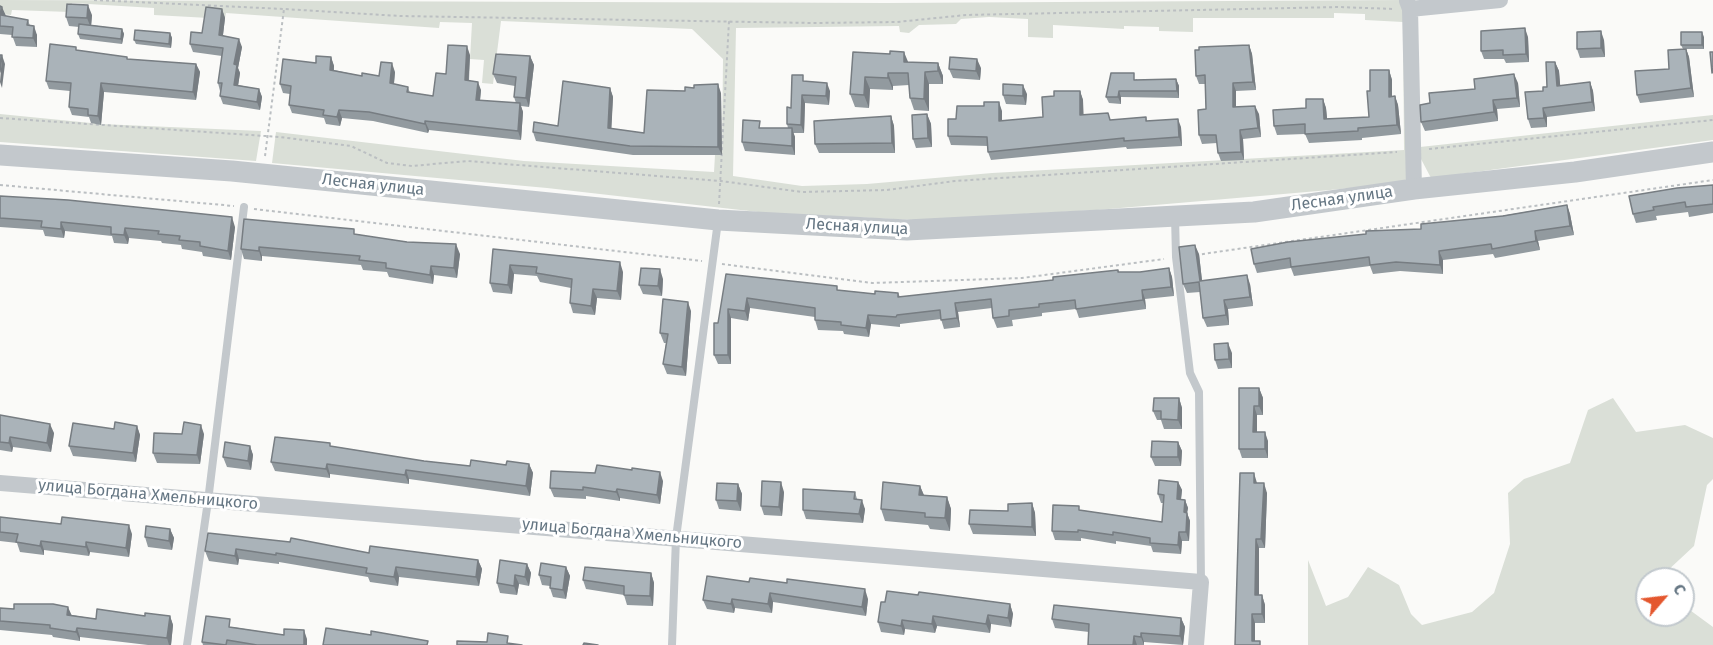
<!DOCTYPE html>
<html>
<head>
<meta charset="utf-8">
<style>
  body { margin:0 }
  #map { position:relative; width:1713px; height:645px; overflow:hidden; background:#fafaf8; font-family:"Fira Sans",sans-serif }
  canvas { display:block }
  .north { position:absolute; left:1635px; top:567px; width:60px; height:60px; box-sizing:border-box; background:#fff; border:2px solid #c1c8cd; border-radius:50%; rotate:62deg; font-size:16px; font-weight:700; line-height:24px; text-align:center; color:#657683 }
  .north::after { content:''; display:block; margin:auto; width:21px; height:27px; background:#e4572e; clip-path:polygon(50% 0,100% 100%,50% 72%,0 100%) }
</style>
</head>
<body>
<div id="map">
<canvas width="1713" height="645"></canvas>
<div class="north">С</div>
</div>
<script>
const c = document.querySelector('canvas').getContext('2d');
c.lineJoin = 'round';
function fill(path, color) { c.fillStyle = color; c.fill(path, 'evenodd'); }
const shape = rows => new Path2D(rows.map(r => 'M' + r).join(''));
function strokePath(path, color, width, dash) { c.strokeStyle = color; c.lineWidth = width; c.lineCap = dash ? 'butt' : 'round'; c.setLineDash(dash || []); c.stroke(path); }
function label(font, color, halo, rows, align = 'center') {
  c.font = font + ' "Fira Sans",sans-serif'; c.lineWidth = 6; c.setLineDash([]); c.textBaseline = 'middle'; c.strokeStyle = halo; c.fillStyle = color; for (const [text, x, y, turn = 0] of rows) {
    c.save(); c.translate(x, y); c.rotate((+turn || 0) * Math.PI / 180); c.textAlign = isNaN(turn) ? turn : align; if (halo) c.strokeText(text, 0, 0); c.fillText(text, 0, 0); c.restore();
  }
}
fill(shape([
  [0,0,886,3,1403,0,1410,177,1400,183,1330,190,1097,210,915,220,767,213,547,188,272,163,276,132,524,161,714,172,715,155,722,155,723,59,692,29,501,21,493,84,482,83,484,60,470,59,472,23,440,22,439,28,226,13,225,18,209,15,209,18,154,15,154,8,72,3,70,12,12,10,11,15,0,14],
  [1334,13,1365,14,1365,20,1403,22,1404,150,992,173,867,184,802,186,733,176,736,28,899,26,900,32,909,33,919,25,956,24,961,19,989,17,1028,19,1028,37,1053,38,1053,25,1124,29,1124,26,1159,27,1159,31,1193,32,1193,18,1334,18],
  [0,114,101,124,261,131,256,161,0,142],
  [1713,115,1713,140,1431,178,1421,159,1420,147],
  [1613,398,1636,432,1685,425,1713,438,1713,479,1707,485,1694,546,1665,573,1663,579,1647,579,1647,615,1683,615,1683,605,1713,627,1713,645,1308,645,1308,560,1326,606,1348,597,1368,567,1399,585,1411,614,1422,625,1472,612,1494,593,1510,544,1508,493,1524,479,1570,463,1588,410]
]), '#dadfd7');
strokePath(shape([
  [94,0,284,9],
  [0,118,280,137,351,146,387,163,412,166,467,161,721,181,802,192,887,190,955,181,1397,152],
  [1429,149,1713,120],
  [265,156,284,9,400,16,813,23,897,22,966,15,1338,7,1395,9],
  [0,185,234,206],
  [719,204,729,21],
  [254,209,702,261],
  [1196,255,1713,180],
  [722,264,872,283,1022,278,1164,259]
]), '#bbbfc2', 2, [3, 3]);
strokePath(shape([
  [1175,216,1176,257,1190,373,1199,392,1201,582],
  [187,645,208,501,244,207],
  [672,645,676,538,718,221]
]), '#c3c8cc', 8);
strokePath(shape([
  [1407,1,1410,9,1500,0],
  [1410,9,1414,189],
  [0,483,1201,582,1196,645]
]), '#c3c8cc', 16);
strokePath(shape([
  [0,155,232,171,718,220,907,230,1254,212,1414,189,1575,172,1713,152]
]), '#c3c8cc', 21);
fill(shape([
  [0,6,6,16,28,20,30,26,37,35,37,47,16,46,12,35,0,34],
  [222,9,225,18,223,35,242,47,238,68,240,73,238,85,259,89,262,97,260,110,223,104,220,96,220,91,218,83,222,56,193,52,190,44,202,33],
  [92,15,91,25,122,29,124,34,122,44,80,39,78,34,79,27,69,26,66,17],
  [170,33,172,38,171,48,136,44,134,40],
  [1528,37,1529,62,1506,63,1504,59,1484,59,1481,51],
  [1704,37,1704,49,1686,49,1689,57,1694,97,1640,103,1637,95,1669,69,1683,49,1681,45],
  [1604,40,1605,57,1580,58,1577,49],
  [1249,45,1252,54,1256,90,1236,91,1236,107,1259,114,1261,137,1243,139,1244,160,1221,161,1218,153,1217,143,1202,144,1199,135,1206,109,1205,84,1199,84,1196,76],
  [77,50,128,59,196,64,200,72,196,100,104,92,101,125,91,123,89,117,72,115,69,107,70,91,49,89,46,81],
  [853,52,908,62,938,63,943,76,943,84,929,84,929,111,914,110,910,98,909,85,893,86,893,90,870,89,869,108,855,107,850,94],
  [470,55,469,81,481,90,480,101,516,103,514,97,515,86,497,83,493,74,530,56,534,65,529,107,521,106,523,112,521,140,429,130,428,133,373,121,342,118,340,126,326,124,324,118,292,113,289,105,290,94,283,93,280,84,316,63,331,57,334,66,334,70,362,76,379,76,395,72,394,84,408,87,410,93,433,96,446,74],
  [1555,62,1559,71,1560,86,1590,82,1593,91,1595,111,1547,117,1547,127,1531,128,1528,119,1543,91,1547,87],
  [981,68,980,80,953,78,949,69],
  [1389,70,1392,80,1392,96,1395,96,1398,105,1401,134,1362,138,1362,140,1309,143,1305,134,1277,135,1274,126,1323,99,1326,108,1327,119,1369,117,1370,91],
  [1137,79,1137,80,1176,79,1179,86,1179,98,1121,97,1121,104,1109,103,1106,97],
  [805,82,830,91,829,105,805,103,804,133,793,133,795,137,795,155,745,151,742,142,762,128,788,128,787,124,791,108],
  [1518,83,1520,107,1497,109,1498,121,1425,131,1421,122,1475,89],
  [610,88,613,97,611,129,644,133,721,93,722,155,633,155,536,141,533,132,558,126],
  [1080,91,1083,100,1083,115,1111,120,1146,117,1147,121,1181,127,1182,146,1127,149,1126,147,991,160,988,152,988,146,951,145,948,136,956,119,1002,111,1002,121,1043,117,1054,96],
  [1027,94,1026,105,1006,104,1003,95],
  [927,114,931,124,932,147,916,148,913,139],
  [891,116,894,126,895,153,819,153,815,144],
  [1713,185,1713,213,1689,217,1688,212,1656,216,1657,220,1636,223,1633,214],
  [0,196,235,227,231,260,203,256,202,252,182,249,181,245,162,243,161,241,129,238,128,244,114,243,112,236,65,231,64,238,45,236,43,230,0,227],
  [1567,205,1570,214,1574,235,1538,241,1540,250,1495,258,1493,254,1443,260,1443,274,1400,271,1373,274,1370,266,1294,276,1291,268,1257,273,1254,264,1421,229],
  [356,234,460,254,457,278,434,275,433,284,389,277,387,272,363,270,361,265,262,256,262,261,244,259,241,249],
  [493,249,623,272,621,300,597,298,595,315,573,313,570,303,571,288,540,282,537,276,514,274,512,294,493,292,490,283],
  [1199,254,1202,280,1250,284,1253,306,1228,309,1229,325,1207,327,1203,318,1200,292,1187,293,1183,284],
  [1169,268,1172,277,1174,296,1145,299,1146,309,1079,318,1076,309,1042,313,1042,316,1012,320,1013,326,997,328,993,318,992,308,958,312,960,327,944,329,941,319,900,324,900,327,871,324,869,337,844,334,843,331,818,330,815,320,815,317,750,308,748,321,731,318,731,364,718,364,714,355,726,274,839,290,875,294,898,293,900,297,1053,280,1118,270,1119,272,1140,272],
  [663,279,662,296,643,294,639,285],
  [691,311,686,376,667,374,663,364,666,343,664,343,660,333],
  [1232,353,1232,368,1218,369,1215,360],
  [1259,388,1263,398,1263,415,1257,415,1257,432,1268,441,1268,458,1242,458,1239,449],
  [1179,398,1182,408,1182,429,1164,429,1161,420,1157,420,1153,411],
  [0,415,54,433,51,452,13,447,12,452,0,450],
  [137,426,140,435,136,462,73,456,69,446,114,429],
  [182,434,204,434,200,464,157,463,153,453],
  [1178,442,1182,451,1181,466,1155,466,1151,457],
  [250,446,253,455,251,470,227,467,223,457],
  [331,446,424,461,470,466,529,464,533,473,530,496,409,479,409,484,330,474,330,478,275,471,271,462],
  [663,481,660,504,620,498,620,501,586,496,586,499,554,497,550,488],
  [1178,482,1182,490,1181,499,1185,500,1188,508,1187,513,1190,521,1189,541,1182,541,1181,554,1153,552,1151,546,1116,541,1116,544,1081,538,1081,541,1055,540,1052,531,1080,510,1162,522,1163,503,1161,503,1158,494],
  [1257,483,1267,493,1265,548,1259,548,1259,595,1262,595,1265,605,1265,623,1255,623,1255,641,1235,645],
  [738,484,742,494,741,511,719,509,716,500],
  [920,486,924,495,947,497,951,509,950,531,930,529,928,525,885,521,881,509],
  [784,492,782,516,764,515,761,506],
  [855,492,857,499,865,509,863,523,806,519,803,510],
  [1032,503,1035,513,1036,536,973,534,969,524],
  [0,517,132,534,129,557,90,552,89,556,44,550,44,555,20,552,17,543,0,541],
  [170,529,174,538,172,550,148,547,145,537],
  [208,533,369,553,478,560,482,569,479,586,399,577,398,586,370,582,368,577,279,562,279,564,239,559,238,565,209,561,205,551],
  [527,564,531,573,529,586,519,584,517,595,500,593,497,583],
  [566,567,570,576,566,599,553,597,550,588,550,586,542,585,539,575],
  [651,573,654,583,653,606,627,605,624,595,586,589,583,580],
  [707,576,868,599,866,616,773,602,772,613,735,608,734,613,707,609,703,600],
  [918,595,1010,604,1013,614,1011,627,991,624,990,633,937,626,935,633,905,629,904,635,881,632,878,622,885,602],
  [0,608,72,615,96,619,170,616,173,625,171,645,148,645,80,637,80,641,53,637,52,635,0,630],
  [1181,618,1185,627,1183,645,1144,642,1144,645,1088,645,1089,632,1055,628,1052,619],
  [233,627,307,639,307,645,203,645,202,642]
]), '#929a9f');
fill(shape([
  [88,5,92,15,91,28,87,18],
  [2,7,6,16,1,15],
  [222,9,225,18,222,43,219,35],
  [34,26,37,35,37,47,33,38],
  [1525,28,1528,37,1529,62,1526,54],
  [122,29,124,34,122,44,121,39],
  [1601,31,1604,40,1605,57,1601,48],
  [1702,32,1704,37,1704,49,1702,45],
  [170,33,172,38,171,48,169,44],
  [239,39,242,47,238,68,240,73,237,93,234,85,234,64],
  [1249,45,1252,54,1256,90,1253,82],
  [467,46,470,55,468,89,465,80],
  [1686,49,1689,57,1694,97,1691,88],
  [904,52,909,64,904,62],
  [2,55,5,64,2,88,0,82],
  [530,56,534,65,529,107,526,98],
  [331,57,334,66,333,79,330,70],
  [977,59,981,68,980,80,976,71],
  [1555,62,1559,71,1561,95,1557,86],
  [392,63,395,72,393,92,390,83],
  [938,63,943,76,943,84,938,71],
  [196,64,200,72,196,100,193,92],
  [1389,70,1392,80,1392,106,1389,97],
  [925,72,929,84,929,111,924,99],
  [888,73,893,86,893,90,888,78],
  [1514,74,1518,83,1520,107,1517,98],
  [865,77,870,89,869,108,864,95],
  [1176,79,1179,86,1179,98,1177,91],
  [478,82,481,90,479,109,476,100],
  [1590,82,1593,91,1595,111,1592,102],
  [101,83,104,92,101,125,98,116],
  [827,83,830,91,829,105,826,96],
  [1233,83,1236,91,1236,115,1233,107],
  [718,84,721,93,722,155,718,147],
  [1023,85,1027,94,1026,105,1023,96],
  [610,88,613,97,611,137,608,128],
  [259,89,262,97,260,110,257,102],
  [1080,91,1083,100,1084,124,1080,115],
  [1119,91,1121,97,1121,104,1118,97],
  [802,95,805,103,804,133,801,125],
  [1395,96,1398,105,1401,134,1397,125],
  [1323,99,1326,108,1328,128,1324,119],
  [1493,100,1497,109,1498,121,1494,112],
  [999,102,1002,111,1002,130,999,121],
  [520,103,523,112,521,140,518,131],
  [1255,106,1259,114,1261,137,1258,128],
  [1543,108,1547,117,1547,127,1544,118],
  [339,110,342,118,340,126,337,117],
  [927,114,931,124,932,147,928,138],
  [891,116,894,126,895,153,892,143],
  [1178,119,1181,127,1182,146,1179,137],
  [425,121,429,130,428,133,425,124],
  [792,128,795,137,795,155,792,146],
  [1240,130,1243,139,1244,160,1241,152],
  [1567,205,1570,214,1574,235,1570,226],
  [232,217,235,227,231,260,228,251],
  [61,222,65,231,64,238,61,229],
  [125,228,129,238,128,244,124,235],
  [1535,231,1538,241,1540,250,1536,241],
  [456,244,460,254,457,278,454,268],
  [1195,245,1199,254,1203,290,1200,281],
  [259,247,262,256,262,261,259,251],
  [1439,251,1443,260,1443,274,1440,265],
  [620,262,623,272,621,300,617,291],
  [510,265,514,274,512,294,508,285],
  [431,266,434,275,433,284,430,275],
  [1169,268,1172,277,1174,296,1171,287],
  [660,269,663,279,662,296,658,286],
  [1247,275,1250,284,1253,306,1250,297],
  [593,289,597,298,595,315,591,306],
  [1142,290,1145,299,1146,309,1143,300],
  [747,298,750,308,748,321,745,311],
  [1224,300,1228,309,1229,325,1226,315],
  [688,302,691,311,686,376,682,367],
  [955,303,958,312,960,327,957,318],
  [728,309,731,318,731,364,728,355],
  [868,315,871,324,869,337,866,328],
  [1228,343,1232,353,1232,368,1229,359],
  [1259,388,1263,398,1263,415,1259,406],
  [1179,398,1182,408,1182,429,1178,420],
  [1254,406,1257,415,1257,441,1253,432],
  [50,424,54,433,51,452,47,443],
  [201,425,204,434,200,464,197,455],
  [137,426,140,435,136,462,133,453],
  [1265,432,1268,441,1268,458,1265,449],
  [10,437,13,447,12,452,9,443],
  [1178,442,1182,451,1181,466,1178,457],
  [250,446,253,455,251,470,248,461],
  [327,464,330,474,330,478,326,469],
  [529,464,533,473,530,496,526,486],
  [406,470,409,479,409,484,405,475],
  [660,472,663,481,660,504,657,495],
  [1254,473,1257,483,1257,492,1254,483],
  [781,482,784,492,782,516,779,507],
  [1178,482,1182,490,1180,508,1177,499],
  [1264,483,1267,493,1265,548,1261,539],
  [738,484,742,494,741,511,737,501],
  [920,486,925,498,919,495],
  [617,489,620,498,620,501,616,492],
  [947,497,951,509,950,531,945,518],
  [862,500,865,509,863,523,859,514],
  [1185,500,1188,508,1187,513,1190,521,1189,541,1186,532,1184,512],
  [1032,503,1035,513,1036,536,1032,527],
  [129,525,132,534,129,557,126,548],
  [170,529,174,538,172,550,169,541],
  [1179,532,1182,541,1181,554,1178,545],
  [1256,539,1259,548,1259,605,1255,595],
  [41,541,44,550,44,555,40,546],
  [86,542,90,552,89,556,86,547],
  [236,549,239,559,238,565,235,556],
  [478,560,482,569,479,586,476,577],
  [527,564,531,573,529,586,525,577],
  [396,567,399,577,398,586,394,577],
  [566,567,570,576,566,599,563,590],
  [651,573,654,583,653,606,650,596],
  [515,575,519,584,517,595,514,586],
  [865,589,868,599,866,616,862,607],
  [770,593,773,602,772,613,768,604],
  [1262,595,1265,605,1265,623,1262,614],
  [732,599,735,608,734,613,731,604],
  [1010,604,1013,614,1011,627,1008,618],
  [68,607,72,616,67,615],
  [1252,614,1255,623,1255,645,1252,641],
  [988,615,991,624,990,633,986,624],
  [170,616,173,625,171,645,169,645,167,638],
  [933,616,937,626,935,633,932,624],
  [1181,618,1185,627,1183,645,1180,636],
  [902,620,905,629,904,635,901,626],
  [77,628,80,637,80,641,76,632],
  [304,630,307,639,307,645,304,645],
  [1141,633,1144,642,1144,645,1141,637],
  [1134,636,1137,645,1133,645]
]), '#777d82');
const building = shape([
  [67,4,88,5,87,18,66,17,67,4],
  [0,6,2,7,1,15,28,20,27,25,34,26,33,38,12,37,13,27,0,26,0,6],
  [206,7,222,9,219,35,239,39,234,64,237,65,234,85,259,89,257,102,220,96,222,83,218,83,223,48,190,44,191,32,202,33,206,7],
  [79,24,122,29,121,39,78,34,79,24],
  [1525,28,1526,54,1503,55,1503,50,1481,51,1481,31,1525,28],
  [135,30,170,33,169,44,134,40,135,30],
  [1601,31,1601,48,1577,49,1577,32,1601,31],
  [1681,32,1702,32,1702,45,1681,45,1681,32],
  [50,44,76,47,76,50,127,57,127,59,196,64,193,92,101,83,98,116,88,115,88,109,69,107,71,83,46,81,50,44],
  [448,45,467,46,465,80,478,82,476,100,520,103,518,131,425,121,425,124,369,112,339,110,337,117,323,115,324,110,289,105,291,86,280,84,283,59,316,63,316,56,331,57,330,70,362,76,362,73,379,76,381,62,392,63,390,83,408,87,407,92,433,96,436,73,446,74,448,45],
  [1249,45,1253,82,1233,83,1233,107,1255,106,1258,128,1240,130,1241,152,1218,153,1216,135,1199,135,1198,110,1206,109,1205,75,1196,76,1195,50,1199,50,1199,47,1249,45],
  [1686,49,1691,88,1637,95,1635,71,1669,69,1668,50,1686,49],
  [890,51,904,52,904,62,938,63,938,71,925,72,924,99,910,98,908,73,888,73,888,78,865,77,864,95,850,94,853,52,890,54,890,51],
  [1710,52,1713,52,1713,72,1712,73,1710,52],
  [496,54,530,56,526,98,514,97,516,77,493,74,496,54],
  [0,55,2,55,0,72,0,55],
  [950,57,977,59,976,71,949,69,950,57],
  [1546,62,1555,62,1557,86,1590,82,1592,102,1543,108,1544,118,1528,119,1525,92,1543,91,1543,87,1547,87,1546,62],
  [1370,70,1389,70,1389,97,1395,96,1397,125,1358,128,1358,131,1305,134,1305,124,1274,126,1273,110,1306,108,1306,99,1323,99,1324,119,1369,117,1367,91,1370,91,1370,70],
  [1111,73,1134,73,1134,80,1176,79,1177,91,1119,91,1118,97,1106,97,1111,73],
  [1514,74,1517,98,1493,100,1494,112,1421,122,1420,105,1430,103,1429,93,1475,89,1474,79,1514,74],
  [792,75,803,75,803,81,827,83,826,96,802,95,801,125,787,124,787,107,791,108,792,75],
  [563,81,610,88,608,128,644,133,647,90,685,91,685,87,694,88,694,85,718,84,718,147,630,146,533,132,534,122,558,126,563,81],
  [1003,84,1023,85,1023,96,1003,95,1003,84],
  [1054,91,1080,91,1080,115,1108,113,1110,120,1146,117,1146,121,1178,119,1179,137,1124,141,1124,138,988,152,987,137,948,136,948,119,956,119,957,106,984,106,984,102,999,102,999,121,1043,117,1042,97,1054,96,1054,91],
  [927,114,928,138,913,139,912,115,927,114],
  [891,116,892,143,815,144,814,121,891,116],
  [743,120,760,121,759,128,792,128,792,146,742,142,743,120],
  [1713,185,1713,204,1686,207,1685,202,1653,207,1654,210,1633,214,1629,196,1677,188,1713,185],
  [0,196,68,200,232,217,228,251,200,246,200,242,179,240,180,236,158,234,159,231,125,228,124,235,111,234,111,227,61,222,61,229,41,227,42,221,0,218,0,196],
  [1567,205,1570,226,1535,231,1536,241,1492,249,1491,244,1439,251,1440,265,1396,262,1370,265,1369,257,1291,267,1290,258,1254,264,1251,249,1288,242,1366,234,1366,231,1421,229,1421,224,1503,216,1567,205],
  [244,219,354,229,354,234,407,242,456,244,454,268,431,266,430,275,386,268,386,263,359,260,360,256,259,247,259,251,241,249,244,219],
  [1195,245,1200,281,1247,275,1250,297,1224,300,1226,315,1203,318,1199,282,1183,284,1179,247,1195,245],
  [493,249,620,262,617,291,593,289,591,306,570,303,572,279,536,273,537,267,510,265,508,285,490,283,493,249],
  [641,268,660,269,658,286,639,285,641,268],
  [1169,268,1171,287,1142,290,1143,300,1076,309,1075,300,1039,304,1039,307,1009,310,1009,316,993,318,991,299,955,303,957,318,941,320,940,310,897,315,896,317,868,315,866,328,841,325,841,322,815,320,815,308,747,298,745,311,728,309,728,355,714,355,714,323,718,323,726,274,837,286,837,290,875,294,875,291,898,293,898,297,1053,280,1053,277,1118,270,1118,272,1140,272,1169,268],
  [663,299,688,302,682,367,663,364,668,334,660,333,663,299],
  [1228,343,1229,359,1215,360,1214,344,1228,343],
  [1239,388,1259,388,1259,406,1254,406,1253,432,1265,432,1265,449,1239,449,1239,388],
  [1154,398,1179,398,1178,420,1161,419,1161,411,1153,411,1154,398],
  [0,415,50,424,47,443,10,437,9,443,0,442,0,415],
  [115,422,137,426,133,453,69,446,73,423,114,429,115,422],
  [184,422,201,425,197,455,153,453,154,433,182,434,184,422],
  [275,437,330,443,330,446,424,461,470,466,471,460,506,465,507,461,529,464,526,486,406,470,405,475,327,464,326,469,271,462,275,437],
  [1152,441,1178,442,1178,457,1151,457,1152,441],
  [225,442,250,446,248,461,223,457,225,442],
  [597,465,632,470,632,468,660,472,657,495,617,489,616,492,583,487,583,490,550,488,551,471,595,473,597,465],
  [1240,473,1254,473,1254,483,1264,483,1261,539,1256,539,1255,595,1262,595,1262,614,1252,614,1252,641,1260,641,1260,645,1235,645,1240,473],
  [1159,480,1178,482,1177,499,1185,500,1184,512,1187,513,1186,532,1179,532,1178,545,1150,543,1150,538,1113,532,1113,535,1078,530,1078,532,1052,531,1053,505,1079,506,1079,510,1162,522,1164,495,1158,494,1159,480],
  [762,481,781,482,779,507,761,506,762,481],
  [883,482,920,486,919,495,947,497,945,518,925,517,925,513,881,509,883,482],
  [717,483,738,484,737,501,716,500,717,483],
  [803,489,855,492,854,499,862,500,859,514,803,510,803,489],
  [1032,503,1032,527,969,524,970,510,1008,511,1008,504,1032,503],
  [0,517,61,524,62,517,129,525,126,548,86,542,86,547,41,541,40,546,16,542,18,534,0,532,0,517],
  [146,526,170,529,169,541,145,537,146,526],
  [208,533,290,542,291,538,369,553,370,546,478,560,476,577,396,567,394,577,366,573,367,568,276,553,276,555,236,549,235,556,205,551,208,533],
  [500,560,527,564,525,577,515,575,514,586,497,583,500,560],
  [541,563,566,567,563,590,550,588,551,577,539,575,541,563],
  [585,567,651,573,650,596,624,595,624,586,583,580,585,567],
  [707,576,749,582,750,578,787,583,787,579,865,589,862,607,770,593,768,604,732,599,731,604,703,600,707,576],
  [887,591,918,595,919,592,1010,604,1008,618,988,615,986,624,933,616,932,624,902,620,901,626,878,622,881,602,885,602,887,591],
  [14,604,53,604,68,607,67,615,96,619,97,609,145,616,145,613,170,616,167,638,77,628,76,632,50,628,50,625,0,621,0,608,14,609,14,604],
  [1054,605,1181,618,1180,636,1141,633,1141,637,1134,636,1133,645,1088,645,1089,624,1052,619,1054,605],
  [206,616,230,619,229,627,284,635,284,629,304,630,304,645,257,645,227,640,226,645,202,642,206,616],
  [326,628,371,635,371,631,428,641,427,645,323,645,326,628],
  [488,633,508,636,507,643,522,645,457,645,457,641,487,642,488,633],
  [584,643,598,645,583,645,584,643]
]);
fill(building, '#aab3b9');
strokePath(building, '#777d82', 1.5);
label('16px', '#657683', '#fff', [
  ["Лесная улица",373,185,6],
  ["Лесная улица",1342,199,-8],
  ["Лесная улица",857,227,3],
  ["улица Богдана Хмельницкого",148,495,5],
  ["улица Богдана Хмельницкого",632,534,5]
]);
</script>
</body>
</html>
